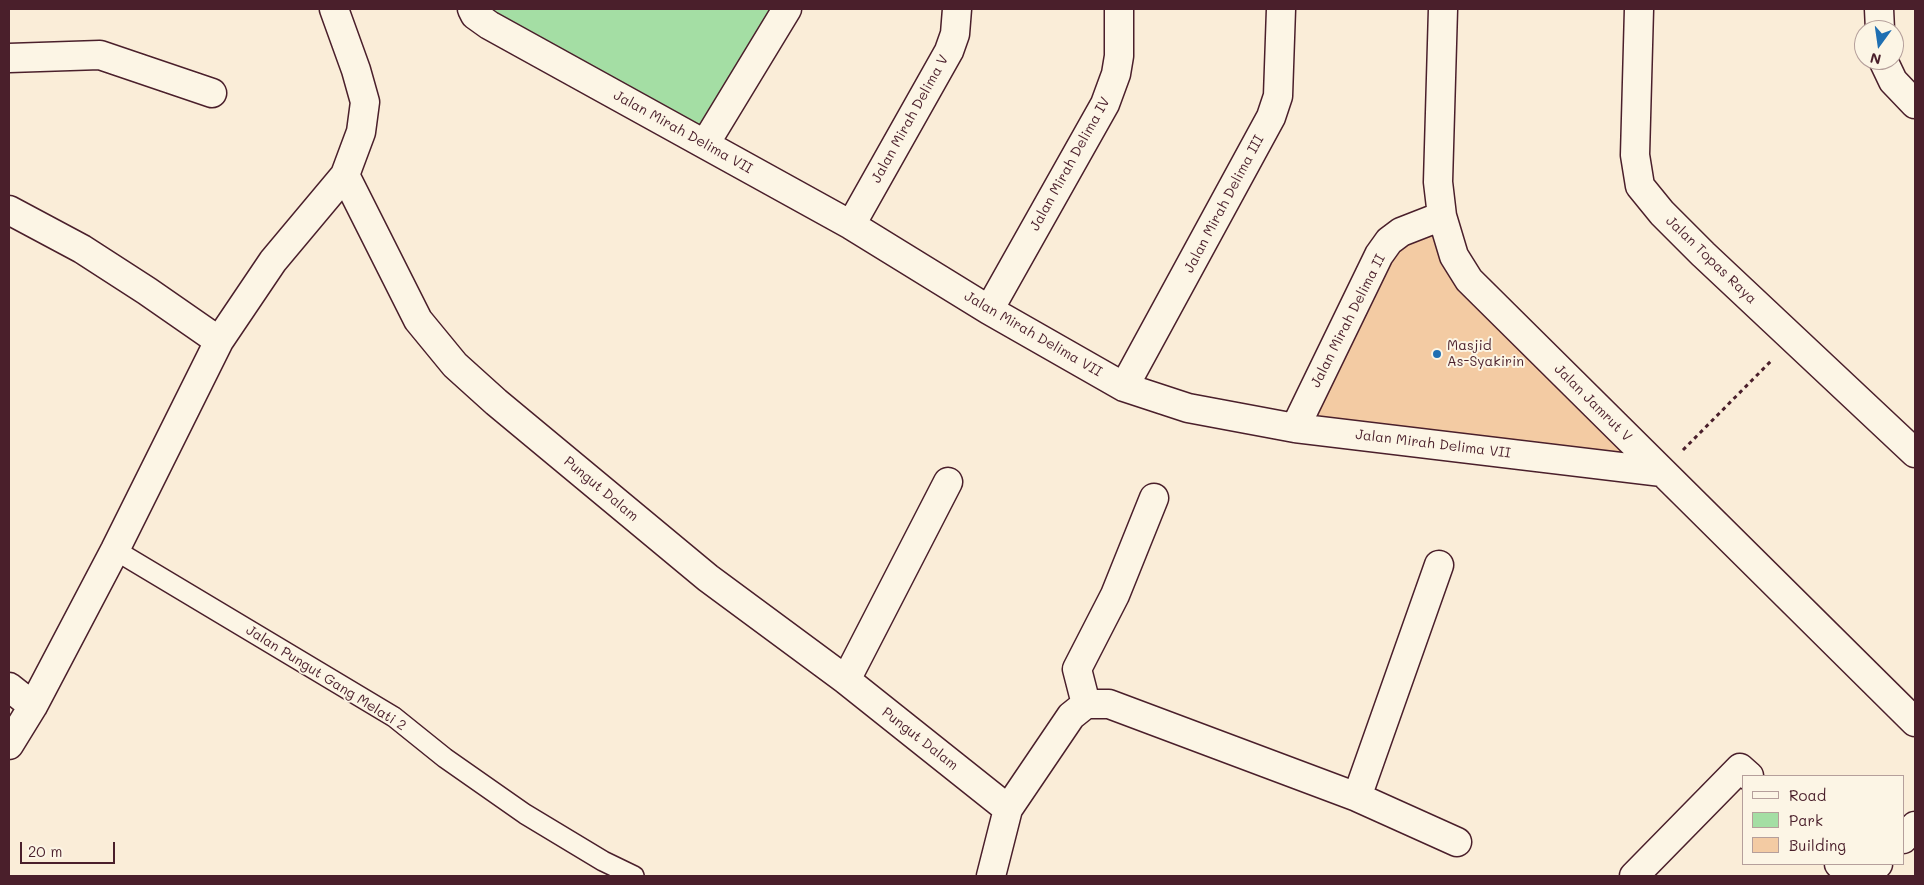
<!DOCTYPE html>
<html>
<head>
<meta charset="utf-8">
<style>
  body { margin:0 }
  #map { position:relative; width:1924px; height:885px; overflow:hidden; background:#faedd8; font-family:Mali,sans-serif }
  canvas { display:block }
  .frame { position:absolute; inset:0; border:10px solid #4a1f2b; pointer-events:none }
  .legend { position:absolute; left:1742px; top:775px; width:162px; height:90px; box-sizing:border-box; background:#fcf5e5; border:1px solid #b59f9b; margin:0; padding:6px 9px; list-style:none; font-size:15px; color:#4a1f2b }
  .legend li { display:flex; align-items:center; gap:10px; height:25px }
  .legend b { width:25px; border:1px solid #b59f9b }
  .north { position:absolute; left:1854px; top:20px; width:50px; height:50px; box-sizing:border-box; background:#fcf5e5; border:1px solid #b59f9b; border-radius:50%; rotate:194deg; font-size:14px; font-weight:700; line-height:20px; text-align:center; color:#4a1f2b }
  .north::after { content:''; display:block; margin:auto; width:18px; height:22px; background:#1f6fb2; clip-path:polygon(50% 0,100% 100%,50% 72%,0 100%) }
  .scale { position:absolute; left:20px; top:842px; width:95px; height:22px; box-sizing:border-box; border:2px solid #4a1f2b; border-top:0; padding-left:6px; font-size:15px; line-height:18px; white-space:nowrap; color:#4a1f2b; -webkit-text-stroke:4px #fcf5e5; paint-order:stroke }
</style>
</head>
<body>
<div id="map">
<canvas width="1924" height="885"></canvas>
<div class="frame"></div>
<ul class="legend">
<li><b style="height:6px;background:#fcf5e5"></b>Road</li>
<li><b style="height:14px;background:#a4dea4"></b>Park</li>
<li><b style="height:14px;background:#f3cba3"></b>Building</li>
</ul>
<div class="north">N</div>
<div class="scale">20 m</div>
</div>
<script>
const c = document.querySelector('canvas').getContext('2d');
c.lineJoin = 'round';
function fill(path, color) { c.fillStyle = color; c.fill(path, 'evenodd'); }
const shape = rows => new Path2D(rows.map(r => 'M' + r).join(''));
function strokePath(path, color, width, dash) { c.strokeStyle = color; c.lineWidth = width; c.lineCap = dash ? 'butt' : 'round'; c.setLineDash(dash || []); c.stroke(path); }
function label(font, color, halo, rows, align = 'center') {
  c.font = font + ' Mali,sans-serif'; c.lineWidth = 4; c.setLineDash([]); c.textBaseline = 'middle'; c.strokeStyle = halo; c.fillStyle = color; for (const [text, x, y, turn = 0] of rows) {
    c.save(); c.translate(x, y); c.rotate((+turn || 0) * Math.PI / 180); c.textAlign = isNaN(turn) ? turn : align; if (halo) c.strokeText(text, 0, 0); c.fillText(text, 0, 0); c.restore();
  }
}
fill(shape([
  [472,9,787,9,705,144]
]), '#a4dea4');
const building = shape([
  [1442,216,1469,280,1662,472,1295,428,1401,232,1442,216]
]);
fill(building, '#f3cba3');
strokePath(building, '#4a1f2b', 1);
const lane = shape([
  [115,550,394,717,445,758,525,814,603,861,634,876]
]);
const street = shape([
  [334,9,356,70,365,102,361,132,345,175,418,320,455,365,496,402,708,578,846,680,1008,809,991,876],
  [472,9,475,15,489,25,851,225,989,310,1124,387,1188,408,1295,428,1662,472],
  [1443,9,1438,182,1442,216,1454,256,1469,280,1915,722],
  [1639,9,1635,155,1640,186,1662,213,1703,254,1915,453],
  [1879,9,1880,30],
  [9,58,100,55,212,93],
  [1883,60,1893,81,1915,104],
  [705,144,787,9],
  [9,210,82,249,147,291,219,341],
  [851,225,949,51,955,34,957,9],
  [989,310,1105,104,1116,74,1119,56,1119,9],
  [1124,387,1271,117,1278,96,1281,9],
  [1295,428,1379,255,1389,241,1401,232,1442,216],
  [846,680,948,482],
  [9,687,33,706],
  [1086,704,1077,669,1115,595,1154,498],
  [9,745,33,706,115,550,219,341,273,261,345,175],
  [1357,797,1439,565],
  [1008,809,1071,716,1086,704,1109,704,1357,797,1457,842],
  [1903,839,1915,826],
  [1839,864,1852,876],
  [1634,876,1740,768,1749,776],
  [1866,876,1878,864]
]);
strokePath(lane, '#4a1f2b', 22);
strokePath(street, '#4a1f2b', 31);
strokePath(shape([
  [1683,450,1772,360]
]), '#4a1f2b', 3, [4, 4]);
strokePath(lane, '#fcf5e5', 19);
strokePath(street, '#fcf5e5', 28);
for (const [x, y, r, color] of [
  [1437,354,5,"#1f6fb2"]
]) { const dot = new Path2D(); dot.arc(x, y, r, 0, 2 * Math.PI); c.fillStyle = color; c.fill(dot); strokePath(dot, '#fcf5e5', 2); }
label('14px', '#4a1f2b', '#fcf5e5', [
  ["Jalan Mirah Delima V",910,119,-61],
  ["Jalan Mirah Delima VII",683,132,29],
  ["Jalan Mirah Delima IV",1070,164,-61],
  ["Jalan Mirah Delima III",1224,204,-62],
  ["Jalan Topas Raya",1711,260,44],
  ["Jalan Mirah Delima II",1348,321,-63],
  ["Jalan Mirah Delima VII",1033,334,30],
  ["Jalan Jamrut V",1593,403,45],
  ["Jalan Mirah Delima VII",1433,444,7],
  ["Pungut Dalam",601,489,40],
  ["Jalan Pungut Gang Melati 2",326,678,32],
  ["Pungut Dalam",920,739,38]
]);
label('14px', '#4a1f2b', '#fcf5e5', [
  ["Masjid",1447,346],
  ["As-Syakirin",1447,362]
], 'left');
</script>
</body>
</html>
